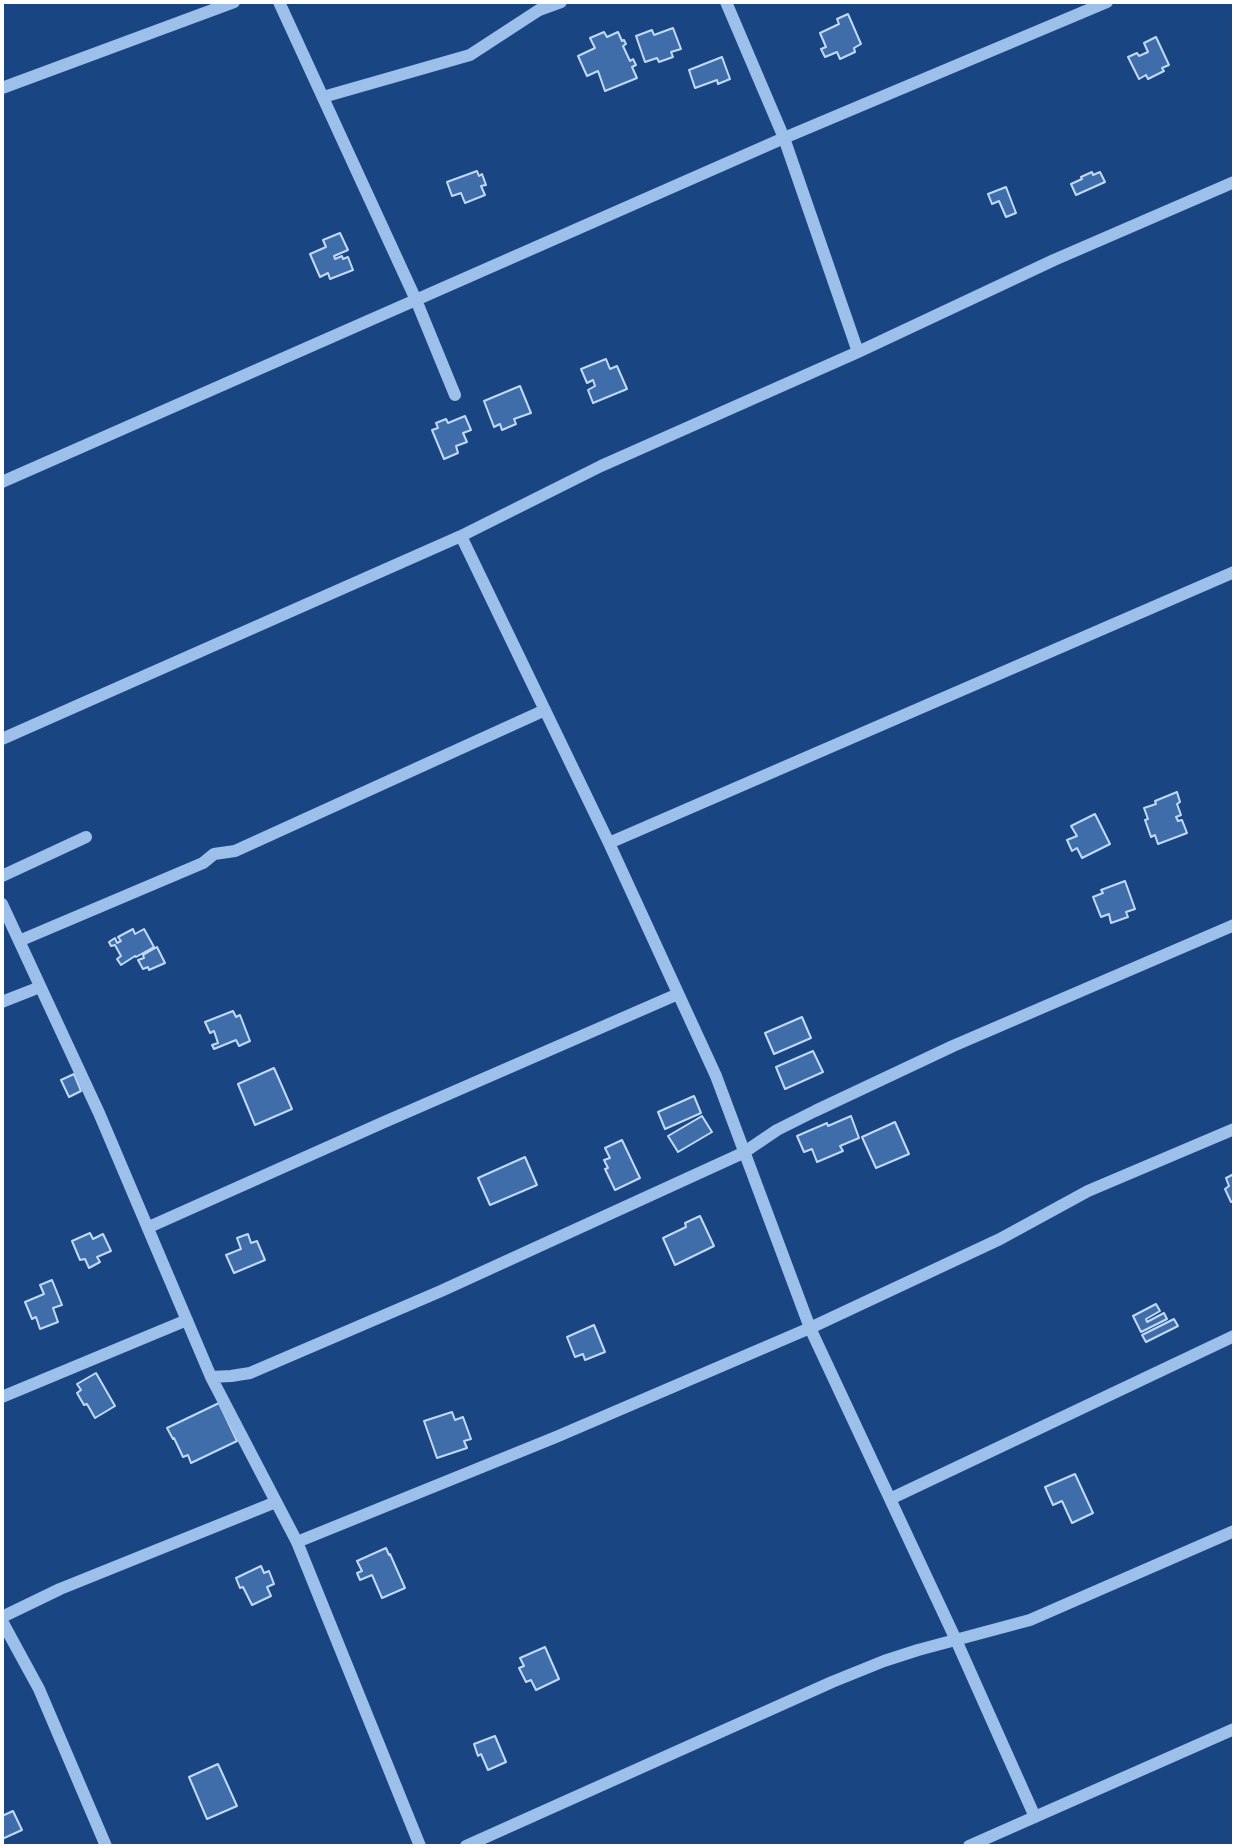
<!DOCTYPE html>
<html>
<head>
<meta charset="utf-8">
<style>
  body { margin:0 }
  #map { position:relative; width:1236px; height:1848px; overflow:hidden; background:#194682; font-family:Jost,sans-serif }
  canvas { display:block }
  .frame { position:absolute; inset:0; border:4px solid #fff; pointer-events:none }
</style>
</head>
<body>
<div id="map">
<canvas width="1236" height="1848"></canvas>
<div class="frame"></div>
</div>
<script>
const c = document.querySelector('canvas').getContext('2d');
c.lineJoin = 'round';
function fill(path, color) { c.fillStyle = color; c.fill(path, 'evenodd'); }
const shape = rows => new Path2D(rows.map(r => 'M' + r).join(''));
function strokePath(path, color, width, dash) { c.strokeStyle = color; c.lineWidth = width; c.lineCap = dash ? 'butt' : 'round'; c.setLineDash(dash || []); c.stroke(path); }
const building = shape([
  [848,14,861,44,854,48,855,52,840,59,837,52,825,57,821,49,826,47,820,33,839,24,837,19,848,14],
  [673,28,681,49,671,52,673,57,659,62,657,58,645,62,636,36,652,30,654,35,673,28],
  [604,32,607,37,618,32,622,41,624,40,626,44,623,46,630,61,633,59,636,65,632,67,637,78,605,91,598,71,587,76,578,56,595,48,590,38,604,32],
  [1156,37,1169,65,1162,68,1164,71,1148,79,1146,75,1139,79,1128,57,1137,53,1139,56,1148,52,1144,43,1156,37],
  [722,57,730,79,718,84,717,80,695,88,689,70,722,57],
  [477,171,479,176,482,174,486,185,481,186,485,195,465,203,461,193,452,196,447,182,477,171],
  [1092,172,1093,175,1100,172,1105,182,1076,195,1071,184,1082,179,1081,177,1092,172],
  [1006,187,1016,213,1006,217,999,201,992,204,988,194,1006,187],
  [340,233,348,250,334,256,335,259,342,256,343,259,348,257,353,270,330,279,328,273,320,277,310,254,326,247,323,240,340,233],
  [606,359,610,369,617,366,627,389,593,403,588,390,595,386,593,380,587,383,581,369,606,359],
  [520,386,531,413,514,419,516,424,502,430,500,424,494,427,484,401,520,386],
  [465,416,471,430,463,433,467,442,456,446,458,453,444,459,432,430,438,428,436,423,446,419,448,423,465,416],
  [1177,792,1180,802,1177,804,1181,815,1176,817,1178,821,1182,820,1187,833,1158,844,1155,835,1151,837,1145,820,1148,819,1144,808,1156,804,1155,801,1177,792],
  [1095,814,1110,844,1082,858,1077,848,1072,851,1067,840,1077,836,1071,826,1095,814],
  [1125,881,1135,909,1126,912,1128,917,1111,923,1109,914,1101,917,1093,897,1103,893,1101,890,1125,881],
  [133,929,135,934,144,929,154,947,136,957,135,956,121,965,117,959,121,956,115,945,111,946,109,942,115,938,117,943,121,941,118,937,133,929],
  [157,947,165,963,149,970,148,967,143,969,138,960,144,958,143,955,157,947],
  [233,1011,236,1017,240,1015,250,1041,239,1046,236,1040,214,1049,212,1045,218,1043,214,1031,210,1033,205,1022,233,1011],
  [802,1017,811,1038,774,1054,765,1033,802,1017],
  [813,1051,823,1072,785,1089,776,1067,813,1051],
  [274,1068,292,1109,255,1125,238,1084,274,1068],
  [74,1074,81,1091,69,1097,61,1080,74,1074],
  [694,1096,701,1113,665,1129,658,1112,694,1096],
  [702,1116,712,1132,678,1152,668,1136,702,1116],
  [851,1116,859,1138,840,1146,843,1151,817,1162,812,1149,804,1152,797,1136,827,1123,828,1126,851,1116],
  [895,1122,909,1154,876,1168,862,1137,895,1122],
  [622,1140,640,1178,615,1190,605,1169,608,1168,604,1160,610,1158,605,1148,622,1140],
  [525,1157,537,1185,490,1205,478,1178,525,1157],
  [1234,1174,1234,1201,1231,1202,1225,1189,1229,1186,1226,1178,1234,1174],
  [700,1216,714,1246,675,1265,663,1238,686,1227,685,1223,700,1216],
  [90,1233,93,1239,103,1234,111,1251,97,1257,100,1262,89,1268,85,1259,80,1260,72,1241,90,1233],
  [248,1234,251,1243,257,1241,265,1260,234,1273,226,1255,241,1249,237,1238,248,1234],
  [52,1280,62,1305,53,1308,58,1322,40,1329,36,1317,32,1319,25,1302,44,1294,40,1285,52,1280],
  [1156,1304,1160,1311,1146,1319,1147,1322,1164,1313,1167,1319,1141,1332,1133,1316,1156,1304],
  [1174,1319,1178,1326,1146,1342,1142,1335,1174,1319],
  [594,1325,605,1352,585,1360,583,1354,575,1357,567,1337,594,1325],
  [96,1373,115,1406,95,1418,87,1404,84,1405,77,1393,81,1390,77,1384,96,1373],
  [219,1403,237,1441,191,1463,188,1455,183,1457,174,1438,173,1439,167,1428,219,1403],
  [452,1412,455,1420,463,1417,471,1439,464,1441,467,1448,437,1458,424,1421,452,1412],
  [1075,1474,1093,1513,1072,1523,1062,1501,1053,1505,1045,1487,1075,1474],
  [386,1548,389,1555,390,1554,405,1588,382,1598,372,1575,360,1580,357,1573,362,1571,357,1561,386,1548],
  [261,1566,264,1573,269,1571,274,1584,267,1587,271,1596,252,1605,243,1587,240,1588,236,1578,261,1566],
  [545,1647,559,1679,536,1690,531,1680,526,1682,519,1668,524,1666,520,1658,545,1647],
  [495,1736,506,1762,488,1770,481,1754,478,1756,474,1744,495,1736],
  [218,1764,237,1806,207,1819,189,1777,218,1764],
  [13,1811,22,1830,2,1839,2,1816,13,1811]
]);
fill(building, '#3e6daa');
strokePath(building, '#c2daf8', 2);
strokePath(shape([
  [279,2,416,300,455,395],
  [2,88,234,2],
  [323,97,470,55,539,10,561,2],
  [858,352,784,138,1107,2],
  [2,482,784,138,726,2],
  [461,536,609,843,716,1076,810,1328,956,1640,1035,1817],
  [2,739,461,536,601,466,858,352,1054,260,1234,182],
  [609,843,1234,572],
  [2,876,86,837],
  [2,904,99,1113,211,1377,297,1542,420,1846],
  [19,941,203,863,214,854,235,851,545,710],
  [2,1002,40,987],
  [149,1227,382,1123,678,994],
  [211,1377,231,1376,250,1373,441,1291,743,1153,777,1130,815,1111,953,1046,1234,925],
  [2,1397,187,1320],
  [890,1499,1234,1336],
  [297,1542,556,1437,810,1328,1000,1239,1088,1191,1234,1129],
  [2,1617,60,1589,276,1502],
  [2,1621,39,1689,106,1846],
  [466,1846,832,1682,884,1661,918,1650,1030,1620,1234,1531],
  [969,1846,1234,1729]
]), '#9dc0eb', 12);
</script>
</body>
</html>
